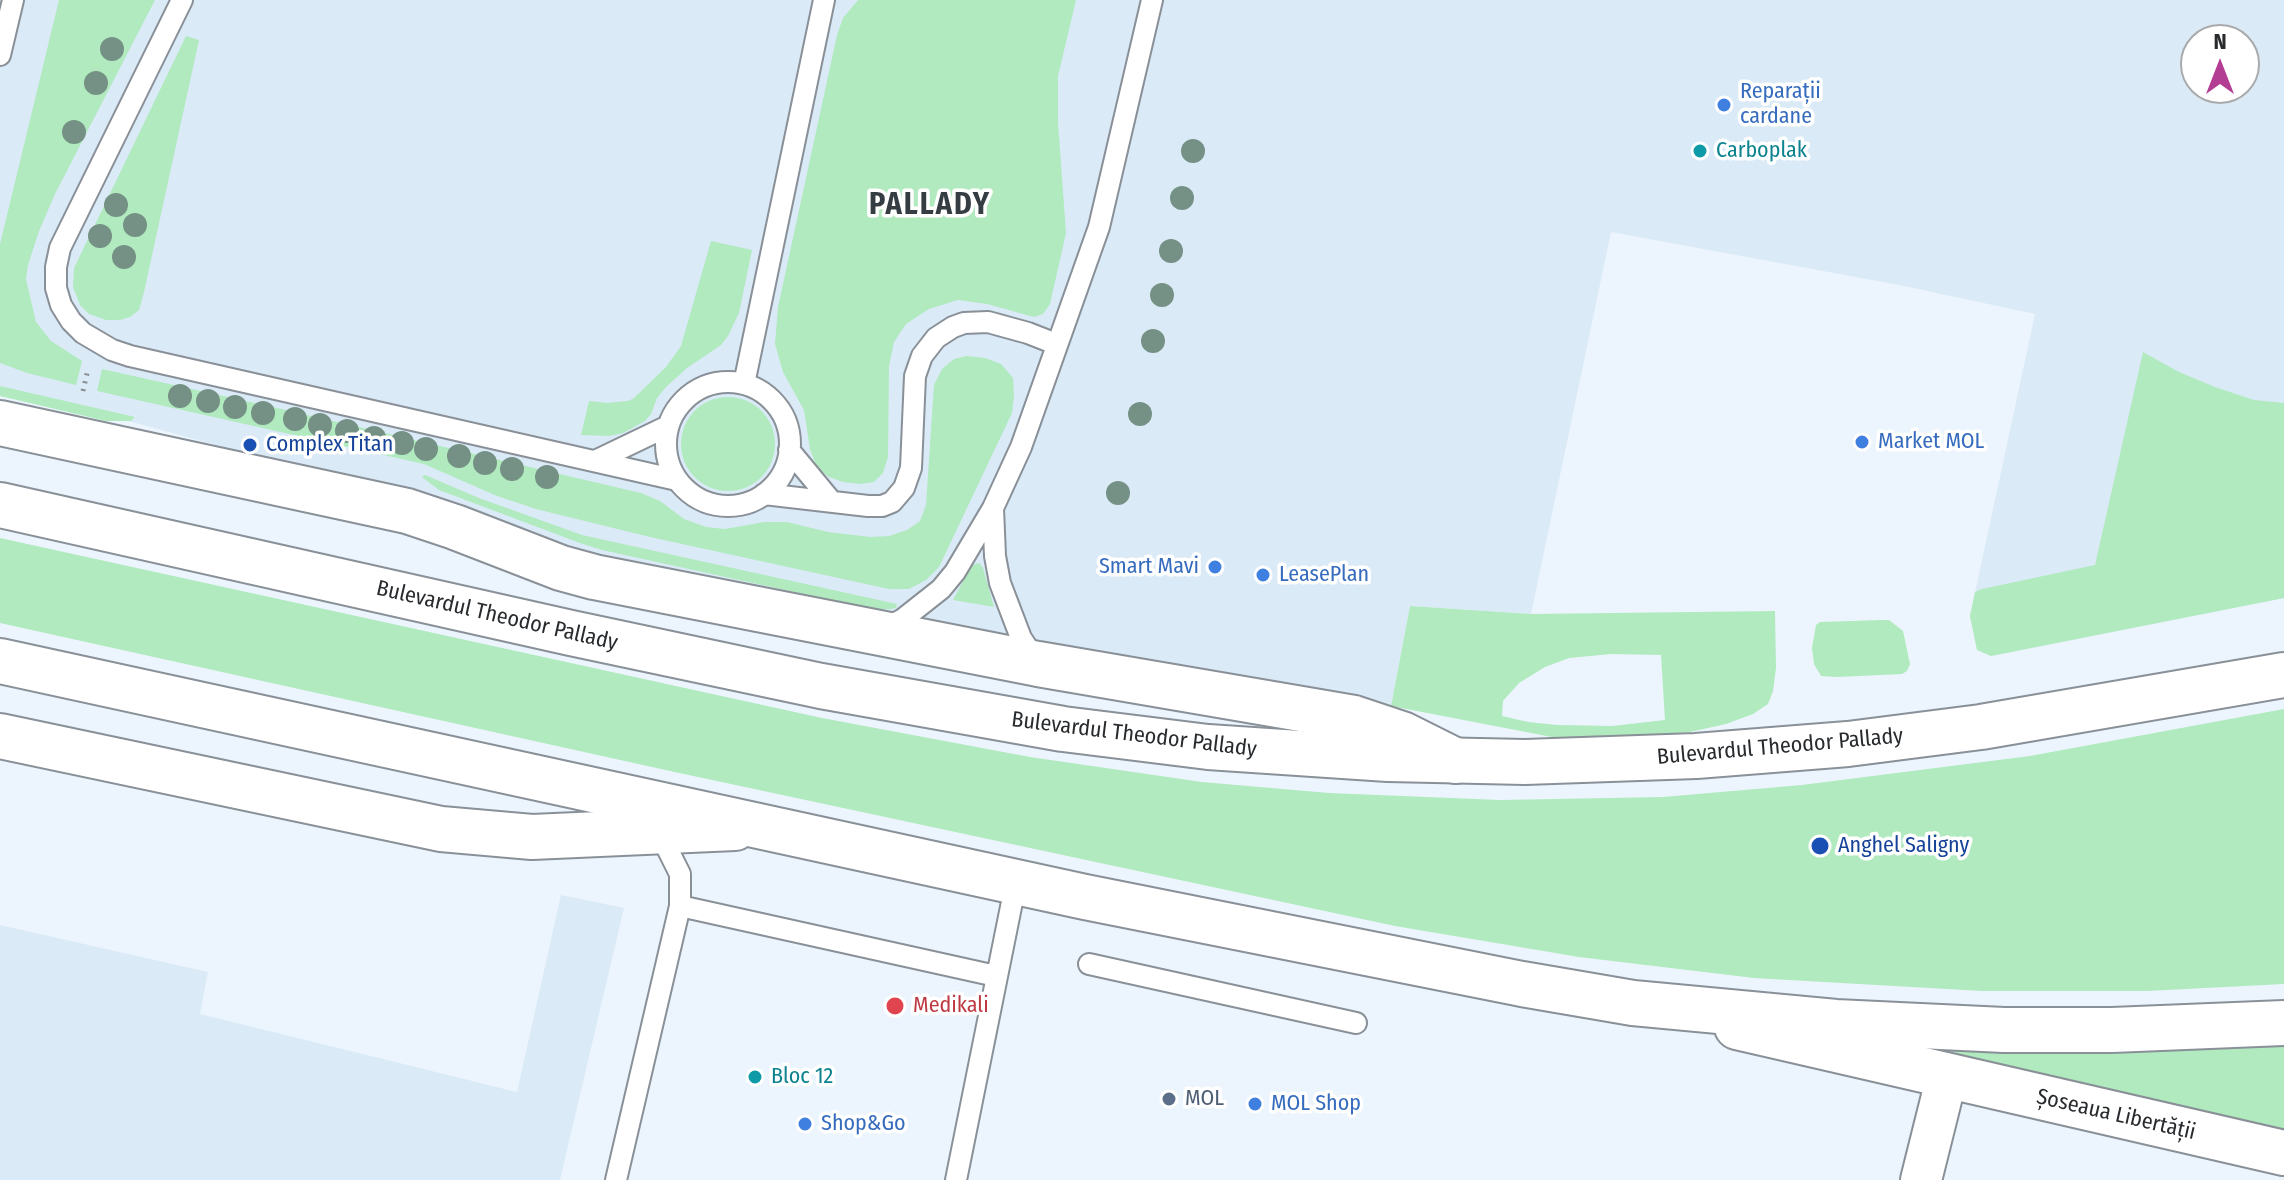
<!DOCTYPE html>
<html>
<head>
<meta charset="utf-8">
<style>
  body { margin:0 }
  #map { position:relative; width:2284px; height:1180px; overflow:hidden; background:#ecf5fd; font-family:"Fira Sans Condensed",sans-serif }
  canvas { display:block }
  .north { position:absolute; left:2180px; top:24px; width:80px; height:80px; box-sizing:border-box; background:#fff; border:2px solid #a9aaab; border-radius:50%; rotate:0deg; font-size:22px; font-weight:700; line-height:32px; text-align:center; color:#282b2e }
  .north::after { content:''; display:block; margin:auto; width:28px; height:36px; background:#b43d94; clip-path:polygon(50% 0,100% 100%,50% 72%,0 100%) }
</style>
</head>
<body>
<div id="map">
<canvas width="2284" height="1180"></canvas>
<div class="north">N</div>
</div>
<script>
const c = document.querySelector('canvas').getContext('2d');
c.lineJoin = 'round';
function fill(path, color) { c.fillStyle = color; c.fill(path, 'evenodd'); }
const shape = rows => new Path2D(rows.map(r => 'M' + r).join(''));
function strokePath(path, color, width, dash) { c.strokeStyle = color; c.lineWidth = width; c.lineCap = dash ? 'butt' : 'round'; c.setLineDash(dash || []); c.stroke(path); }
function label(font, color, halo, rows, align = 'center') {
  c.font = font + ' "Fira Sans Condensed",sans-serif'; c.lineWidth = 7; c.setLineDash([]); c.textBaseline = 'middle'; c.strokeStyle = halo; c.fillStyle = color; for (const [text, x, y, turn = 0] of rows) {
    c.save(); c.translate(x, y); c.rotate((+turn || 0) * Math.PI / 180); c.textAlign = isNaN(turn) ? turn : align; if (halo) c.strokeText(text, 0, 0); c.fillText(text, 0, 0); c.restore();
  }
}
fill(shape([
  [0,0,2284,0,2284,598,1991,656,1977,650,1970,616,2035,314,1899,285,1611,232,1531,614,1410,606,1391,706,1236,682,629,564,538,539,421,501,0,386],
  [2196,40,2244,40,2244,88,2196,88],
  [561,895,624,908,560,1180,0,1180,0,925,208,972,200,1014,517,1092]
]), '#dbeaf7');
fill(shape([
  [59,0,155,0,55,194,39,231,28,265,26,279,36,322,51,341,82,361,76,385,27,373,0,363,0,244],
  [858,0,1076,0,1058,76,1058,122,1066,233,1050,304,1043,314,1034,317,987,304,958,300,929,309,906,324,894,342,889,366,888,457,883,473,874,482,860,484,843,482,829,477,817,468,810,449,804,410,783,372,775,344,778,307,837,35,843,18],
  [186,36,199,40,144,292,139,310,130,317,120,320,106,320,89,314,80,305,73,287,74,268],
  [711,241,752,250,739,313,728,336,721,345,687,368,666,387,657,398,651,414,645,421,623,433,609,436,581,435,589,401,607,403,628,401,634,398,666,367,681,346],
  [2143,352,2179,372,2215,387,2254,400,2284,403,2284,598,1991,656,1977,650,1970,616,1975,592,1982,589,2095,565],
  [967,356,985,358,1001,364,1013,378,1014,395,1012,413,939,567,926,580,909,589,889,589,650,537,536,509,497,496,424,464,97,391,102,369,286,410,641,493,660,501,684,519,706,527,725,529,764,522,787,522,828,532,870,537,889,536,907,530,920,521,926,505,934,385,942,369,954,359],
  [0,386,135,417,131,421,106,421,0,396],
  '681 444a47 47 0 1 1 94 0a47 47 0 1 1-94 0Z',
  [425,475,479,498,582,535,897,604,896,608,890,609,872,609,602,550,580,543,439,490,422,477],
  [0,538,822,718,1030,757,1202,782,1329,793,1500,800,1663,797,1802,785,2030,756,2284,709,2284,984,2147,991,1982,991,1754,978,1579,957,1395,926,670,771,0,623],
  [979,563,983,568,994,607,953,600,970,568,972,565],
  [1410,606,1531,614,1775,611,1776,668,1773,691,1768,704,1753,714,1726,724,1690,732,1612,738,1557,738,1391,706],
  [1611,654,1661,655,1665,720,1612,726,1557,725,1528,722,1502,716,1503,701,1519,683,1545,667,1569,658],
  [1881,620,1889,620,1903,631,1910,664,1907,671,1902,674,1837,677,1821,676,1814,664,1812,648,1816,625,1820,622],
  [2284,1045,2284,1136,1899,1049,2128,1051]
]), '#b0eabe');
const lane = shape([
  [182,0,60,248,56,267,56,288,61,305,71,321,83,333,112,350,130,356,677,480],
  [0,55,13,0],
  '666 444a62 62 0 1 1 124 0a62 62 0 1 1-124 0Z',
  [744,384,824,0],
  [789,450,832,502],
  [595,461,668,426],
  [764,494,868,506,882,506,892,502,904,488,911,468,915,376,922,356,936,338,953,327,964,323,988,322,1028,333,1056,344],
  [993,508,995,556,1000,583,1021,638,1036,661],
  [886,628,903,619,941,589,955,572,993,508,1021,447,1099,227,1152,0],
  [652,832,666,846,680,874,680,906,996,976],
  [1089,964,1356,1023],
  [616,1180,680,906],
  [956,1180,1016,882]
]);
const street = shape([
  [1921,1180,1947,1076]
]);
const secondary = shape([
  [0,423,407,511,455,527,561,568,594,577,1038,664,1354,718,1402,734,1456,761],
  [0,736,441,829,532,837,735,828],
  [1737,1027,2284,1153]
]);
const primary = shape([
  [0,505,571,633,821,686,1063,729,1208,747,1388,759,1525,762,1696,756,1848,744,1981,727,2284,675],
  [0,661,1085,897,1522,984,1633,1003,1836,1022,2004,1030,2112,1030,2284,1023]
]);
strokePath(lane, '#899097', 24);
strokePath(street, '#899097', 44);
strokePath(secondary, '#899097', 48);
strokePath(primary, '#899097', 48);
strokePath(shape([
  [83,391,88,369]
]), '#888e94', 5, [2, 6]);
strokePath(lane, '#fff', 20);
strokePath(street, '#fff', 40);
strokePath(secondary, '#fff', 44);
strokePath(primary, '#fff', 44);
c.fillStyle = '#759185';
for (const [x, y] of [
  [112,49],
  [96,83],
  [74,132],
  [1193,151],
  [1182,198],
  [116,205],
  [135,225],
  [100,236],
  [1171,251],
  [124,257],
  [1162,295],
  [1153,341],
  [180,396],
  [208,401],
  [235,407],
  [263,413],
  [1140,414],
  [295,419],
  [320,425],
  [347,431],
  [374,438],
  [402,443],
  [426,449],
  [459,456],
  [485,463],
  [512,469],
  [547,477],
  [1118,493]
]) { c.beginPath(); c.arc(x, y, 12, 0, 2 * Math.PI); c.fill(); }
for (const [x, y, r, color] of [
  [1724,105,8,"#3f7fe0"],
  [1700,151,8,"#0f9aa8"],
  [1862,442,8,"#3f7fe0"],
  [250,445,8,"#1a4fb4"],
  [1215,567,8,"#3f7fe0"],
  [1263,575,8,"#3f7fe0"],
  [1820,846,10,"#1a4fb4"],
  [895,1006,10,"#e0444e"],
  [755,1077,8,"#0f9aa8"],
  [1169,1099,8,"#5c6f8a"],
  [1255,1104,8,"#3f7fe0"],
  [805,1124,8,"#3f7fe0"]
]) { const dot = new Path2D(); dot.arc(x, y, r, 0, 2 * Math.PI); c.fillStyle = color; c.fill(dot); strokePath(dot, '#fff', 3); }
label('22px', '#366cbe', '#fff', [
  ["Reparații",1740,92],
  ["cardane",1740,117],
  ["Market MOL",1878,442],
  ["Smart Mavi",1199,567,"right"],
  ["LeasePlan",1279,575],
  ["MOL Shop",1271,1104],
  ["Shop&Go",821,1124]
], 'left');
label('22px', '#0d838f', '#fff', [
  ["Carboplak",1716,151],
  ["Bloc 12",771,1077]
], 'left');
label('22px', '#164399', '#fff', [
  ["Complex Titan",266,445],
  ["Anghel Saligny",1838,846]
], 'left');
label('22px', '#282b2e', '#fff', [
  ["Bulevardul Theodor Pallady",497,616,13],
  ["Bulevardul Theodor Pallady",1134,735,7],
  ["Bulevardul Theodor Pallady",1780,747,-5],
  ["Șoseaua Libertății",2116,1115,13]
]);
label('22px', '#be3a42', '#fff', [
  ["Medikali",913,1006]
], 'left');
label('22px', '#4e5e75', '#fff', [
  ["MOL",1185,1099]
], 'left');
c.letterSpacing = '2px';
label('bold 30px', '#353c42', '#fff', [
  ["PALLADY",930,206]
]);
c.letterSpacing = '0px';
</script>
</body>
</html>
